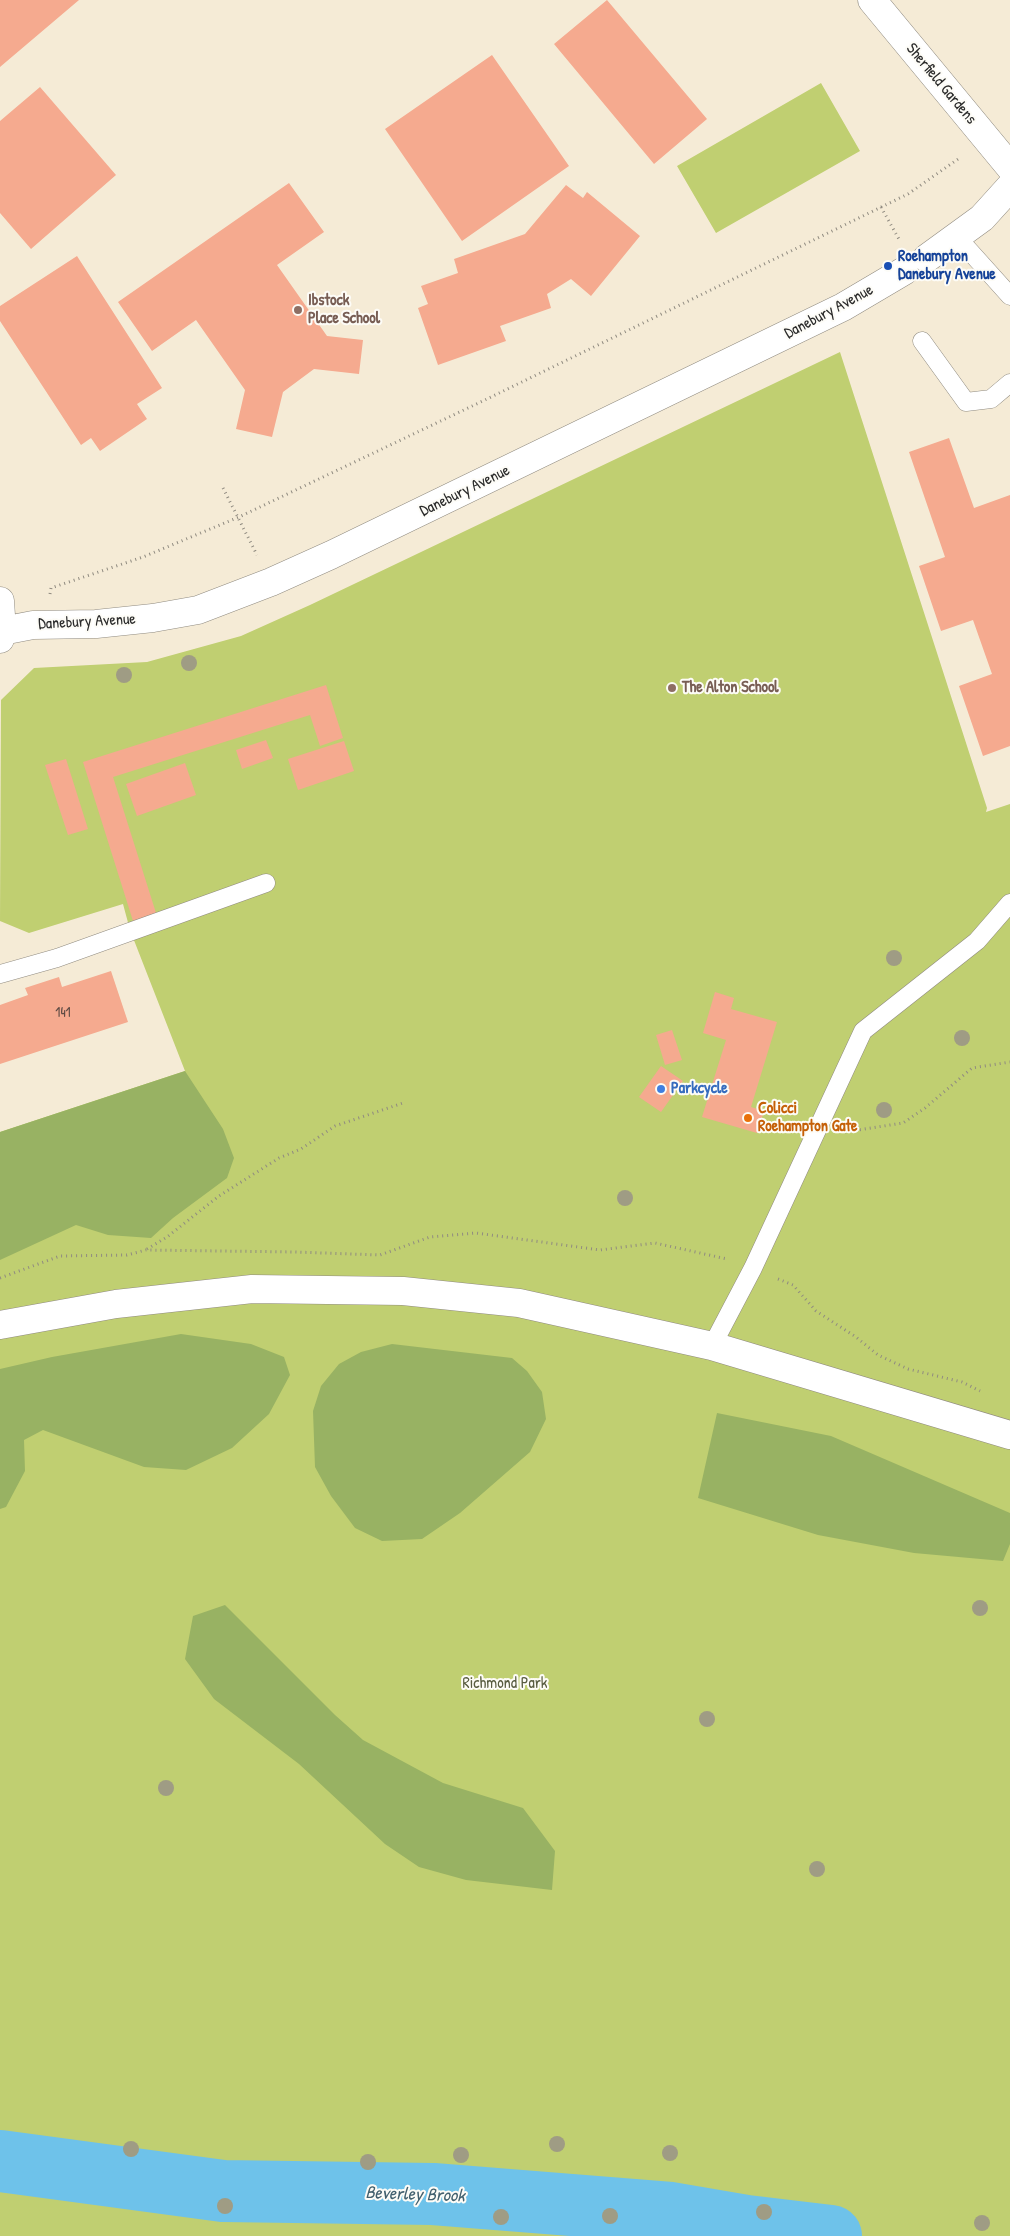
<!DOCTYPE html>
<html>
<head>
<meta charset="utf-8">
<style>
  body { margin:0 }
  canvas { display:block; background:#f5ebd6 }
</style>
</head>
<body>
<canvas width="1010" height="2236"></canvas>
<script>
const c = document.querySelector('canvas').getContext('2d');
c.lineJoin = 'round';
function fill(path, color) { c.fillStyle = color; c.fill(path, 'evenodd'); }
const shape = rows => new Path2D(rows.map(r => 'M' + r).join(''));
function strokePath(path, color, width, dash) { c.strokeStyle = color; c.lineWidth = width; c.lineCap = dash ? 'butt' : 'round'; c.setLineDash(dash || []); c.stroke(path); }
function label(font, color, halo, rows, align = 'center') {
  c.font = font + ' "Patrick Hand",sans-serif'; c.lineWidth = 4; c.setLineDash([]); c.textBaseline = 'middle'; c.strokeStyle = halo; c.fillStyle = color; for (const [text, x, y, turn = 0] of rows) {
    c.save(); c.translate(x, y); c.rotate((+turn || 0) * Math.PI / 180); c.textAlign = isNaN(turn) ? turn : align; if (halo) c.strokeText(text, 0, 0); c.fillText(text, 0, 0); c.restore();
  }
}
fill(shape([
  [821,83,860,151,716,233,677,166],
  [840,352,987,808,986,812,1010,804,1010,2236,0,2236,0,1132,185,1071,130,930,123,904,29,933,0,921,1,700,34,668,147,662,241,636,310,605]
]), '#c0cf71');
fill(shape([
  [185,1071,223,1129,234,1158,227,1178,173,1218,151,1238,108,1235,76,1225,0,1260,0,1132],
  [181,1334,251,1344,284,1357,290,1375,269,1414,232,1448,186,1470,144,1467,43,1430,24,1440,25,1471,6,1507,0,1509,0,1369,52,1357],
  [392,1344,512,1358,527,1371,542,1392,546,1419,530,1452,460,1513,422,1539,382,1541,355,1528,331,1496,315,1467,313,1411,321,1386,339,1364,361,1352],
  [717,1413,831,1436,1010,1513,1010,1544,1003,1561,914,1553,818,1535,698,1498],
  [225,1605,335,1715,363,1740,443,1783,523,1808,555,1851,552,1890,466,1880,419,1867,385,1844,299,1764,214,1699,185,1659,193,1616]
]), '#98b263');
strokePath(shape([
  [747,2236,747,2226]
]), '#6ec2ea', 10);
strokePath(shape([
  [0,2161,223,2191,433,2194,671,2213,747,2226,831,2236]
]), '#6ec2ea', 62);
fill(shape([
  [0,0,79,0,0,67],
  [607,0,707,119,654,164,554,44],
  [492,55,569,166,462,241,385,129],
  [40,87,116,175,31,249,0,213,0,121],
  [289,183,324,232,277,265,327,336,363,340,359,374,314,369,283,392,272,437,236,429,245,390,196,320,152,351,118,302],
  [566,185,583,198,587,192,640,236,591,296,571,279,547,294,551,308,500,326,506,341,438,365,418,308,428,304,421,286,458,273,454,259,525,234],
  [77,256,162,388,137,404,147,419,100,451,91,438,81,445,0,321,0,306],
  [949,438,974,508,1010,495,1010,746,983,756,959,686,992,674,973,620,941,631,919,566,945,557,909,452],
  [326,685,343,738,320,746,310,715,113,777,156,913,133,921,83,762],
  [266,740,273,758,242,769,236,750],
  [344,741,354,771,298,790,288,759],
  [66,759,88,829,68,835,45,765],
  [185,763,196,795,137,816,126,784],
  [111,971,128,1022,0,1064,0,1005,28,995,25,988,59,977,62,987],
  [715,992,734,998,731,1009,777,1022,751,1107,764,1111,757,1133,702,1117,726,1040,703,1033],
  [672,1030,682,1060,665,1065,656,1035],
  [661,1066,683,1081,661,1112,639,1097]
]), '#f5aa8f');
const service = shape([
  [957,237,1010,296],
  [922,341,966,402,991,399,1010,383],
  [0,974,57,958,266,883],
  [712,1346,753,1268,863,1031,977,941,1010,903]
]);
const minor = shape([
  [872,0,1010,167],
  [927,258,982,218,1010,187],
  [0,601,2,631,0,639],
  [2,631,33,625,96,624,153,618,198,610,271,582,331,555,843,307,904,271],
  [0,1325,116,1304,252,1289,403,1291,519,1303,712,1346,1010,1435]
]);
strokePath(service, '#908b80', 19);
strokePath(minor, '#908b80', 29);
strokePath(shape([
  [881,207,900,241],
  [223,488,257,555],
  [50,594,51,588,143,557,239,517,489,398,908,194,961,157],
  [845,1132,903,1123,925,1108,972,1068,1010,1062],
  [147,1249,167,1237,219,1196,279,1158,301,1149,335,1126,403,1103],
  [0,1278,60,1256,127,1255,146,1250,295,1252,380,1255,430,1237,476,1233,600,1250,655,1243,727,1259],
  [778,1279,793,1285,816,1311,856,1337,878,1355,908,1369,962,1382,980,1391]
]), '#908b80', 3, [1, 4]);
strokePath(service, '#fff', 18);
strokePath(minor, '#fff', 28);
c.fillStyle = '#9f9c84';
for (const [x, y] of [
  [189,663],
  [124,675],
  [894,958],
  [962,1038],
  [884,1110],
  [625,1198],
  [980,1608],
  [707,1719],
  [166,1788],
  [817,1869],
  [557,2144],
  [131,2149],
  [670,2153],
  [461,2155],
  [368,2162],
  [225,2206],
  [764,2212],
  [610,2216],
  [501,2217],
  [982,2223]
]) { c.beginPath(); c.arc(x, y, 8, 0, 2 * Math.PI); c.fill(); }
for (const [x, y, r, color] of [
  [888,266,5,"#1a4fb4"],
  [298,310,5,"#8d6e63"],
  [672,688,5,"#8d6e63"],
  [661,1089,5,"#3f7fe0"],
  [748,1118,5,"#e8710a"]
]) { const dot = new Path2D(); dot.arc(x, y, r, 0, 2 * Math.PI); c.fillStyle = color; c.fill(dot); strokePath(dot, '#fdfcf7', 2); }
label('14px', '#5e4b44', null, [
  ["141",63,1013]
]);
label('16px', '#2b2b2b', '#fdfcf7', [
  ["Sherfield Gardens",941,84,50],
  ["Danebury Avenue",829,312,-28],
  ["Danebury Avenue",465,491,-26],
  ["Danebury Avenue",87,622,-3]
]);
label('bold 16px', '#164399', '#fdfcf7', [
  ["Roehampton",898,257],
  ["Danebury Avenue",898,275]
], 'left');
label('bold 16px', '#785e54', '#fdfcf7', [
  ["Ibstock",308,301],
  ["Place School",308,319],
  ["The Alton School",682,688]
], 'left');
label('bold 16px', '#366cbe', '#fdfcf7', [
  ["Parkcycle",671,1089]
], 'left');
label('bold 16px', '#c56008', '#fdfcf7', [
  ["Colicci",758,1109],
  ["Roehampton Gate",758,1127]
], 'left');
label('16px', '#585c40', '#fdfcf7', [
  ["Richmond Park",505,1684]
]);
label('italic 18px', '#42606e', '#fdfcf7', [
  ["Beverley Brook",415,2195,2]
]);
</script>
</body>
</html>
